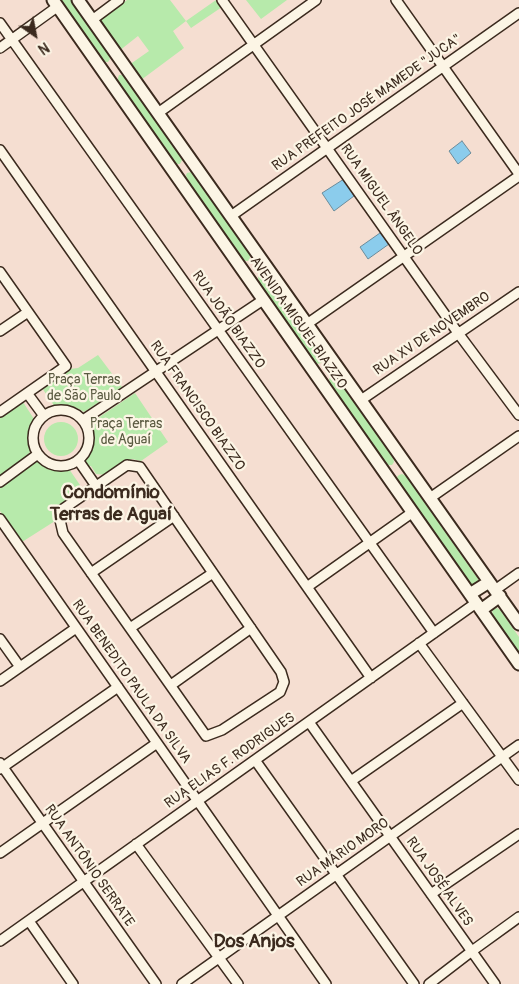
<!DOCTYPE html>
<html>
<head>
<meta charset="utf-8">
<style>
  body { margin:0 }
  #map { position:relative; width:519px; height:984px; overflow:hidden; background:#f5ded1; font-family:Pangolin,sans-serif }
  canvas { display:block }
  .north { position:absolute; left:10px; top:10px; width:50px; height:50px; -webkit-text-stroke:4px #fcf5e5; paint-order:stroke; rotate:147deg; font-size:14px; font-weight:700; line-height:20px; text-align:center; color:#3b2a1e }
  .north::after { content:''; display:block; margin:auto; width:18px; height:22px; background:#3b2a1e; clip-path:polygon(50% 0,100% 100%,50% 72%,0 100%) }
</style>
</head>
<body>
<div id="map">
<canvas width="519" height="984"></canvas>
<div class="north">N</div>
</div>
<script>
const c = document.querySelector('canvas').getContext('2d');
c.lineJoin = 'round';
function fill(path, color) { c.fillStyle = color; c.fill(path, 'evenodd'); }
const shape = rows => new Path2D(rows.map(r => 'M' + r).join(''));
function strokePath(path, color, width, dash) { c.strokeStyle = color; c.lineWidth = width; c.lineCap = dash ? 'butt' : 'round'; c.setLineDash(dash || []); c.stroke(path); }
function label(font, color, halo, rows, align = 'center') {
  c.font = font + ' Pangolin,sans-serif'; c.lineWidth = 4.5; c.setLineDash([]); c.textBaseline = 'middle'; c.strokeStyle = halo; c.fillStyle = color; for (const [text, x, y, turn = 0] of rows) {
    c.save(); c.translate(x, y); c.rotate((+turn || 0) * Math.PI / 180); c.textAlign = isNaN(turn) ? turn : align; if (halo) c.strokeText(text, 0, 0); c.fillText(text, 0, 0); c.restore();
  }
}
fill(shape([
  [60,0,71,0,109,55,110,59,108,62,105,62,102,60],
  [127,0,170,0,186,21,216,0,222,7,191,28,186,21,173,31,184,48,141,80,129,65,149,51,138,36,119,51,101,26,100,21],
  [246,0,287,0,261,19],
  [119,75,122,75,126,76,181,156,182,160,180,164,177,164,174,162,118,82,118,78],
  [191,172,194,174,250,254,250,257,249,261,245,261,242,259,187,179,186,175,187,173],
  [260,275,263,275,267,276,322,356,323,360,321,363,317,364,314,362,259,282,258,277],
  [98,355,122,387,84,412,79,409,70,406,55,407,42,388,63,372,70,369,78,368],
  [334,376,338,378,393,458,394,462,392,465,388,465,386,463,330,383,329,379,331,377],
  [135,393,168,442,141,461,132,459,127,461,106,475,96,474,91,466,88,467,83,460,88,455,93,441,92,422],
  [23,402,34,419,30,441,30,452,26,457,0,476,0,417],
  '44 439a17 17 0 1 1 34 0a17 17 0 1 1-34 0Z',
  [37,461,48,469,57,470,69,469,80,485,69,500,56,508,55,521,22,542,0,511,0,488],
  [402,474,406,476,478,579,478,582,473,586,470,583,398,481,397,477,399,475],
  [497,608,500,610,519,637,519,653,493,615,492,611,494,609]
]), '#b7eaab');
const water = shape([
  [462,141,471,153,458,164,449,151,462,141],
  [344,179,354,196,334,211,322,193,344,179],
  [380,233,389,244,368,259,360,247,380,233]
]);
fill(water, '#8bccec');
strokePath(water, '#6b8b9a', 1);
const minor = shape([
  [222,0,458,333,519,415],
  [396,0,519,174],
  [92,20,119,0],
  [0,23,434,633],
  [0,48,57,7],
  [158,113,316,0],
  [0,150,371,678],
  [231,216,519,13],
  [0,272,66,366,0,412],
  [307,324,519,176],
  [0,331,28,312],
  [27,393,44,416],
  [361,400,519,292],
  '33 438a28 28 0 1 1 56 0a28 28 0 1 1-56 0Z',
  [83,420,263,300],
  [78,460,96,486],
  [127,465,140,467,281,672,284,682,280,692,222,730,206,736,63,533,60,520,63,509,127,465],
  [0,482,38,454],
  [430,498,519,436],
  [0,519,326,984],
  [91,573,174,516],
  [307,587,413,512],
  [495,590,519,573],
  [130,628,213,573],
  [0,639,20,667],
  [419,643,519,780],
  [0,681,76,628],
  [171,685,251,628],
  [309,722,495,984],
  [255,760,414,984],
  [0,763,156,984],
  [0,769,118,687],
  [351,781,463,703],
  [136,844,238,984],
  [0,853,157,743],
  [431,894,519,834],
  [29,921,73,984],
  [0,941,476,603],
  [182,984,519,745],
  [429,984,472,951,519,917]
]);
const tertiary = shape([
  [53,0,519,664],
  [78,0,519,624],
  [470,594,489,582],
  [481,610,500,596]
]);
strokePath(minor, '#3b2a1e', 12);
strokePath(tertiary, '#3b2a1e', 15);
strokePath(minor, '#fcf5e5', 9);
strokePath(tertiary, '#fcf5e5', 11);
label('14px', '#3b2a1e', '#fcf5e5', [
  ["RUA PREFEITO JOSÉ MAMEDE \"JUCA\"",367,103,-35],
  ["RUA MIGUEL ÂNGELO",381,200,55],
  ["RUA JOÃO BIAZZO",228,320,55],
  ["AVENIDA MIGUEL BIAZZO",298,323,55],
  ["RUA XV DE NOVEMBRO",432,334,-34],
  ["RUA FRANCISCO BIAZZO",197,406,55],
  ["RUA BENEDITO PAULA DA SILVA",131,682,55],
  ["RUA ELIAS F. RODRIGUES",230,761,-35],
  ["RUA MÁRIO MORO",343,853,-35],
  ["RUA ANTÔNIO SERRATE",89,866,55],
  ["RUA JOSÉ ALVES",439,882,55]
]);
label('14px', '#5a5a41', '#fcf5e5', [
  ["Praça Terras",84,380],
  ["de São Paulo",84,396],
  ["Praça Terras",126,424],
  ["de Aguaí",126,440]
]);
label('bold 19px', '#3b2a1e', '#fcf5e5', [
  ["Condomínio",111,493],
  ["Terras de Aguaí",111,515],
  ["Dos Anjos",254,942]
]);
</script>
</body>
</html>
